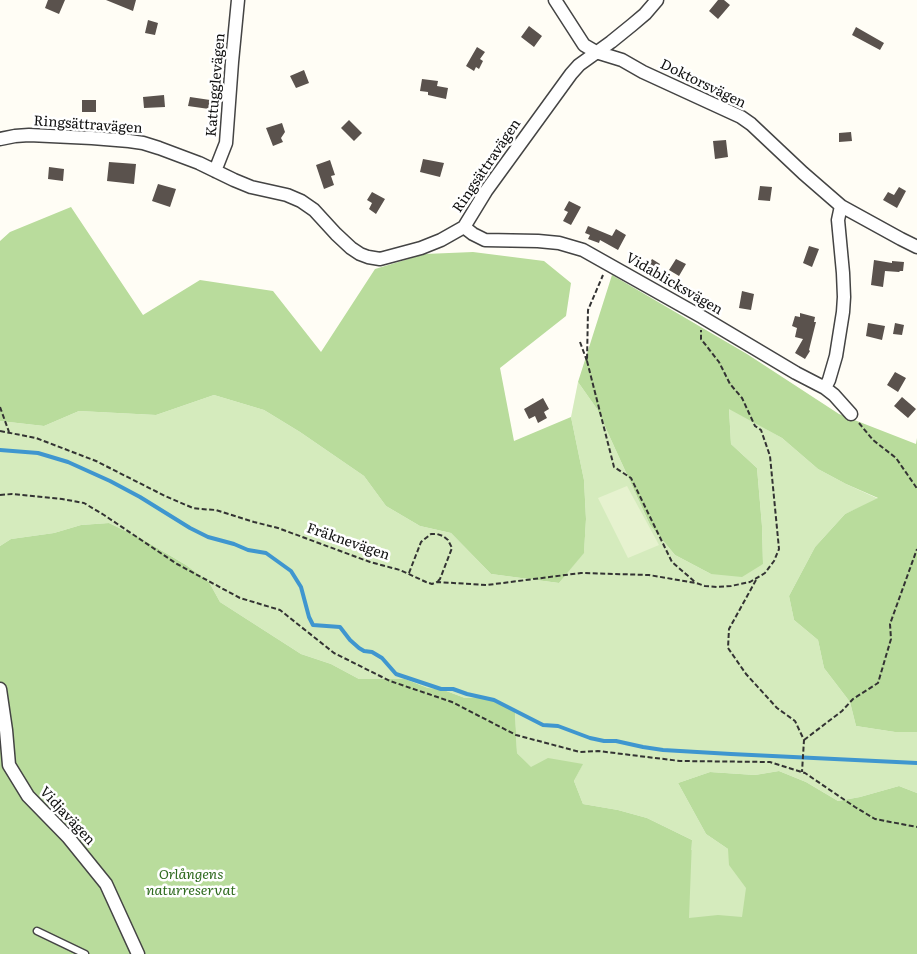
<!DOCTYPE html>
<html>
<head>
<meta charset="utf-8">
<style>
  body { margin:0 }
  canvas { display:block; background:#fffdf5 }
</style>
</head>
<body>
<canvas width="917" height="954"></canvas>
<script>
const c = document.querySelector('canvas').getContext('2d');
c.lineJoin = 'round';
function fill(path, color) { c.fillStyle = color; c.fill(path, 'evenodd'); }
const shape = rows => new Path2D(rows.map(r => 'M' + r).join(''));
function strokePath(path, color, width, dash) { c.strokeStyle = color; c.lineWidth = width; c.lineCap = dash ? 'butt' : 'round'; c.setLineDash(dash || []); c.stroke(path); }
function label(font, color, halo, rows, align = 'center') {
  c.font = font + ' Literata,serif'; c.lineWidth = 5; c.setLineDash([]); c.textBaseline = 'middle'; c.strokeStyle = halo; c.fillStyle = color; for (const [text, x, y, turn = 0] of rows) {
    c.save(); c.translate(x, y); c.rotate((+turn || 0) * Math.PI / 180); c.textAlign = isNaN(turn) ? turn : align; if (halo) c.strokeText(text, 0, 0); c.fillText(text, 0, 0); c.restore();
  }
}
fill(shape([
  [578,382,597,409,650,525,675,555,711,574,763,564,762,526,757,468,731,444,729,408,782,438,818,469,846,484,879,499,845,514,815,547,789,596,794,620,818,640,824,668,850,702,856,726,895,732,917,732,917,793,899,786,860,797,838,801,806,782,779,771,755,775,710,772,678,783,706,834,728,849,917,954,149,954,50,802,692,850,692,840,647,818,618,810,583,804,574,781,582,765,531,768,517,753,515,711,479,697,465,698,441,689,428,688,405,679,359,679,331,664,301,654,220,602,209,582,186,565,142,539,109,523,81,525,54,533,11,539,0,546,0,421,44,426,79,411,156,415,214,395,264,410,300,432,364,476,386,506,420,526,451,533,491,574,559,583,584,552,586,519,584,480,571,417]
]), '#d5ebbd');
fill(shape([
  [71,207,143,315,200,280,273,291,321,352,375,269,425,254,473,252,544,261,571,283,566,316,500,368,514,441,571,417,584,480,586,519,584,553,559,583,491,574,451,533,420,526,386,506,364,476,300,432,264,410,214,395,156,415,79,411,44,426,0,421,0,241,10,232],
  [612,275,747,354,839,414,916,444,917,438,917,732,895,732,856,726,850,702,824,668,818,640,794,620,789,596,815,547,845,514,878,498,846,484,818,469,782,438,729,409,731,444,757,468,762,526,763,564,742,577,711,574,675,555,650,525,597,409,578,382],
  [109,523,142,539,186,565,209,582,220,602,301,654,331,664,359,679,405,679,428,688,441,689,465,698,479,697,494,700,515,711,517,753,531,767,548,758,583,764,574,781,583,804,618,810,647,818,692,840,689,918,718,915,742,917,746,888,729,865,728,849,706,834,678,783,710,772,755,775,779,771,806,782,838,801,860,797,899,786,917,793,917,954,0,954,0,546,11,539,54,533,81,525]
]), '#b9dc9c');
fill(shape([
  [627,486,659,545,628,558,598,498]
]), '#e6f2cf');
strokePath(shape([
  [0,450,38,453,68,462,110,481,140,497,190,528,208,537,234,544,248,550,266,553,291,571,301,587,309,617,313,625,340,627,350,640,359,648,364,651,372,652,382,658,396,674,441,689,453,689,467,694,494,700,543,725,558,726,590,738,604,741,616,741,643,747,663,750,731,754,917,763]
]), '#3f96cf', 4);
fill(shape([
  [48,0,65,0,59,14,45,8],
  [106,0,136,0,133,11],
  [718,0,724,0,730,5,718,19,709,11],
  [148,20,158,23,155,35,145,33],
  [529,26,542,36,534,47,521,37],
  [856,27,884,43,880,50,852,35],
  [477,47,485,52,480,59,483,61,479,69,476,67,474,71,466,66],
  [304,70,309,83,296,88,290,76],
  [422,79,438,81,437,86,448,88,446,99,428,95,428,92,420,91],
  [164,95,165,107,144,108,143,97],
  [190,97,210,100,209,109,188,106],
  [82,100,96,100,96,112,82,112],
  [349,120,362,133,354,141,341,128],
  [282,123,285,132,281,138,283,142,273,146,266,128],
  [851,132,852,141,839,142,839,133],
  [726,140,728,157,715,159,713,141],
  [423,159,444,163,440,177,420,172],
  [330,160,335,175,331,176,334,185,324,189,316,165],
  [109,162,136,164,134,184,107,181],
  [49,167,64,169,63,181,48,179],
  [158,184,176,189,170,207,152,201],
  [760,186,772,187,770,201,758,200],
  [899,187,906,191,897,208,883,200,888,192,894,195],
  [372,192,385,199,376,214,369,209,372,203,367,200],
  [569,201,581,207,571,225,563,221,568,212,564,210],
  [588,226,612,236,616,229,626,235,618,250,600,240,599,243,588,239,590,235,585,233],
  [809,246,819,249,812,267,803,263],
  [652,259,660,264,655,273,647,268],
  [676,259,686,264,679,276,669,270],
  [874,260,892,263,892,261,904,262,903,271,900,271,899,272,885,271,883,287,871,285],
  [742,291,754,294,751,310,739,308],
  [800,313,815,317,814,322,816,322,809,350,810,351,805,359,795,353,803,339,795,337,797,328,792,326,795,316,800,317],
  [868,323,885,326,882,340,866,336],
  [895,323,904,325,902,335,893,334],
  [895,372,906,378,898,392,887,385],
  [902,397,916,409,908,418,894,406],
  [543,398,549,409,544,412,547,418,538,423,535,416,529,419,524,409]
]), '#5a524d');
const service = shape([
  [37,931,85,954]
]);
const minor = shape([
  [555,0,584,45,596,52,622,60,643,72,741,117,751,124,803,173,841,206,901,239,917,247],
  [0,139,15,136,29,135,92,138,129,141,143,143,159,148,199,163,234,180,251,187,287,195,301,201,314,210,336,234,351,248,360,254,368,257,380,259,421,248,441,240,464,227,486,191,571,74,579,65,611,42,632,25,645,14,657,0],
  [215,171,226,143,232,62,238,0],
  [464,227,473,234,485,240,538,241,559,243,583,250,702,317,796,373,825,388,834,395,851,414],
  [825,388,829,380,836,356,843,312,844,297,843,273,838,220,841,206],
  [0,689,6,730,9,765,28,796,68,837,106,884,138,954]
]);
strokePath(service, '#444', 9);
strokePath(minor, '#444', 15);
strokePath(shape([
  [580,342,587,361,588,310,603,275],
  [587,361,614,467,631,478,672,562,695,582],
  [0,407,9,432],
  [859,423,873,440,896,458,916,487,917,490],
  [0,431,36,438,96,461,165,496,193,508,201,509,216,510,254,522,278,528,370,562,400,570,426,582,432,584,437,582,487,585,581,573,649,575,696,583,705,586,717,587,731,586,750,582,765,573,774,561,779,549,770,456,761,430,755,426,742,398,730,384,719,362,701,339,701,330],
  [0,495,12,494,62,499,84,503,104,515,177,564,240,598,280,610,334,653,390,681,452,702,516,735,580,752,598,751,680,761,770,762,805,773,855,807,875,819,917,827],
  [409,573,421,542,431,534,437,534,443,536,448,540,452,548,440,579,437,582],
  [756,580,729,629,728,648,746,674,777,708,795,721,804,740,802,772],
  [804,740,842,711,853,699,878,683,891,639,890,624,917,549]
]), '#333', 2, [5, 2.5]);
strokePath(service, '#fff', 6);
strokePath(minor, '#fff', 12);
label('14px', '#111', '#fff', [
  ["Doktorsvägen",703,84,26],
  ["Kattugglevägen",216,85,-85],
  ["Ringsättravägen",88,125,4],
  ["Ringsättravägen",487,166,-56],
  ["Vidablicksvägen",674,284,30],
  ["Fräknevägen",348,542,19],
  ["Vidjavägen",67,816,47]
]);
label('italic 14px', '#2f6b1f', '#fff', [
  ["Orlångens",191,875],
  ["naturreservat",191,891]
]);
</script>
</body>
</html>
